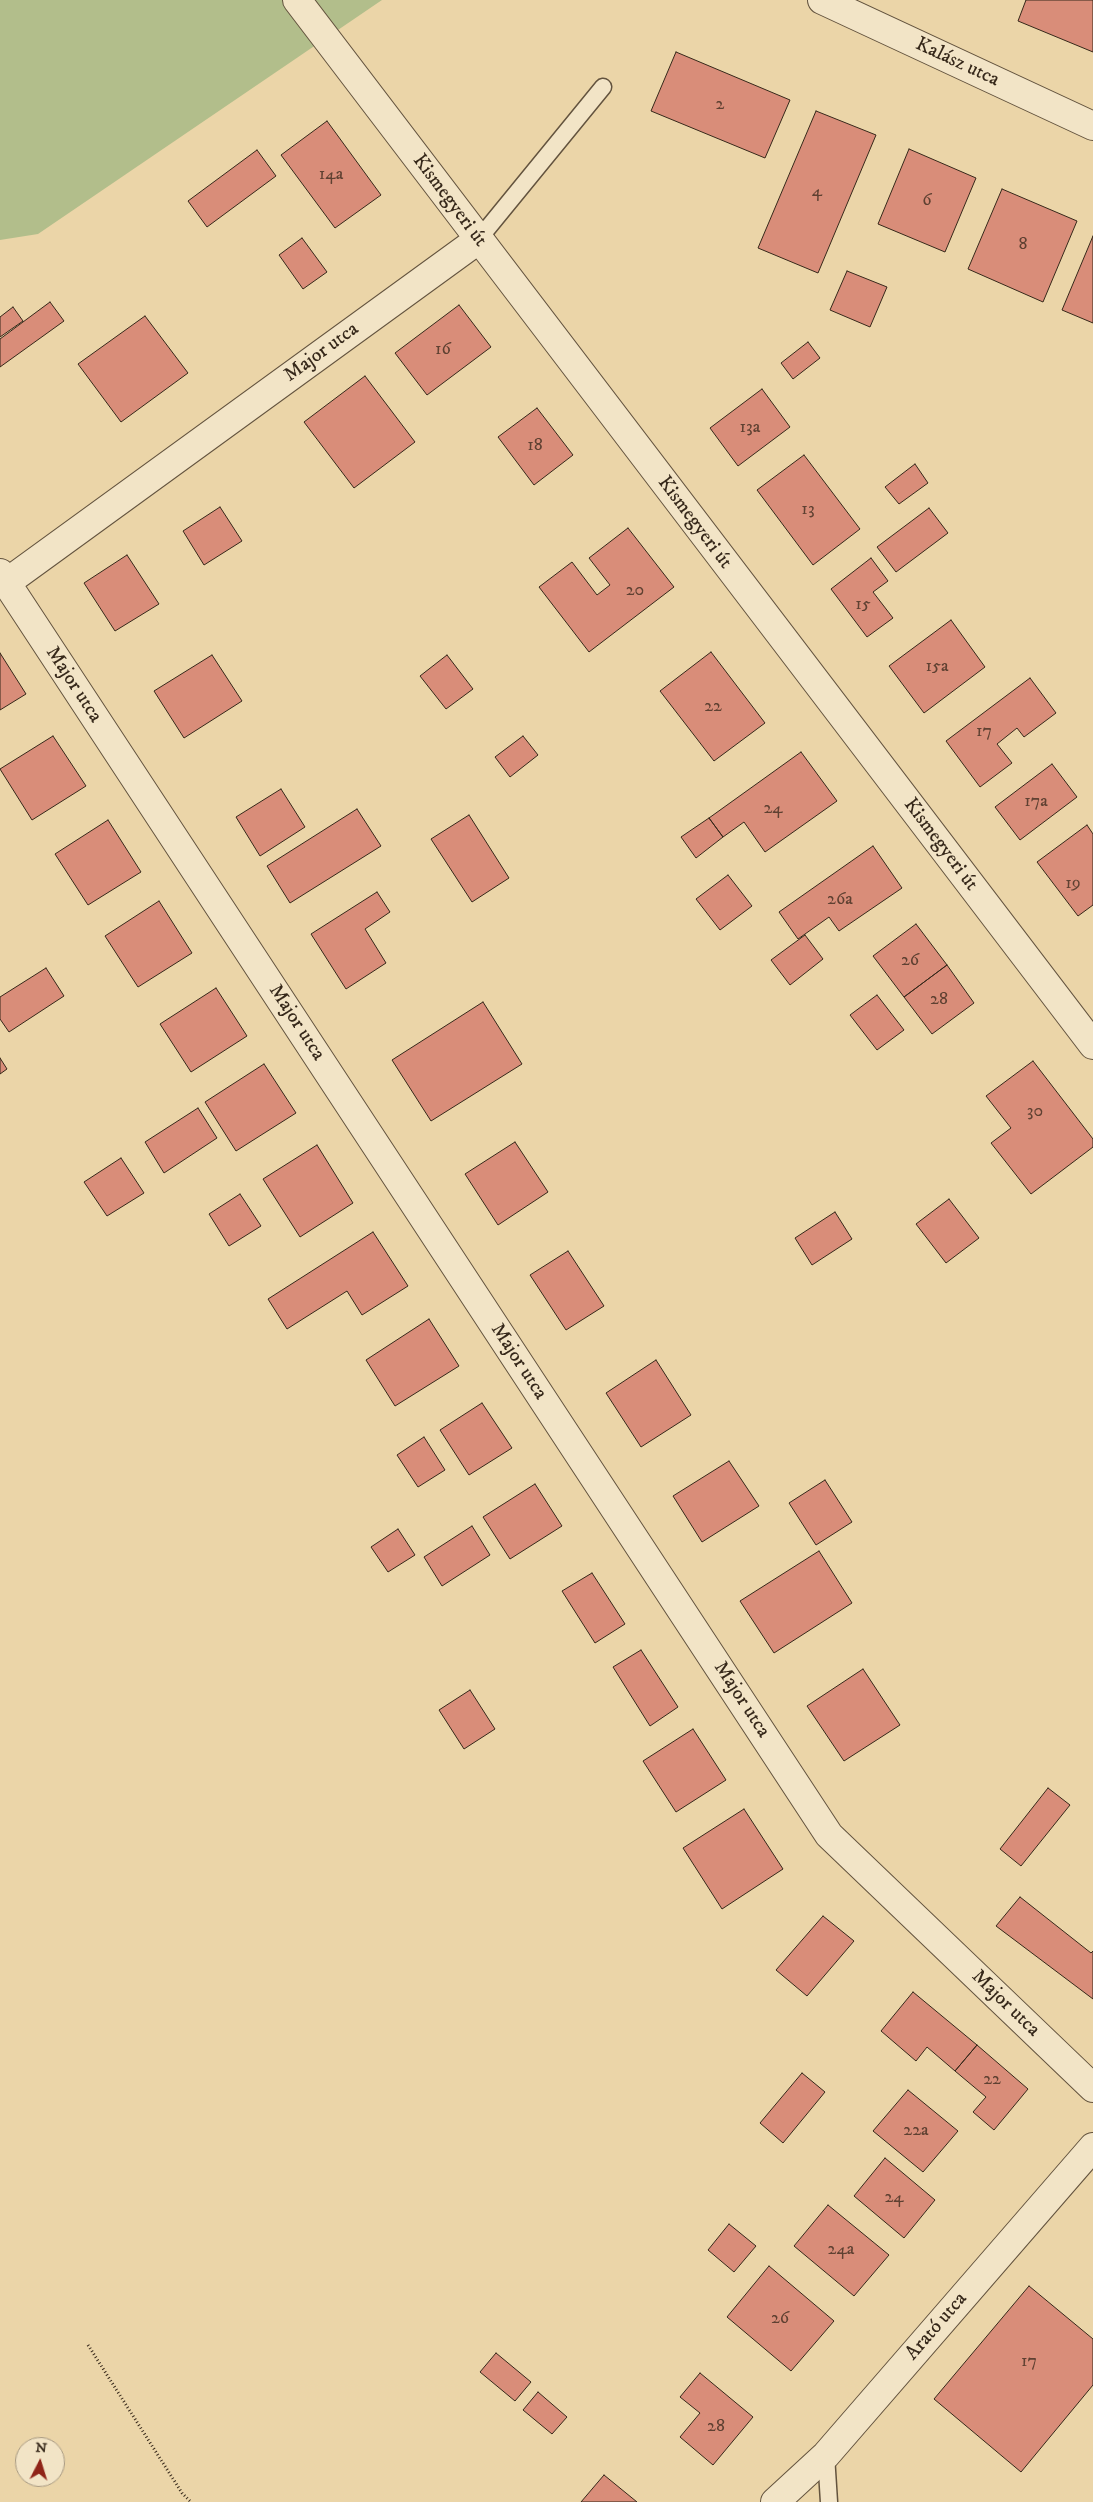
<!DOCTYPE html>
<html>
<head>
<meta charset="utf-8">
<style>
  body { margin:0 }
  #map { position:relative; width:1093px; height:2502px; overflow:hidden; background:#ebd5a8; font-family:"IM FELL DW Pica",serif }
  canvas { display:block }
  .north { position:absolute; left:15px; top:2437px; width:50px; height:50px; box-sizing:border-box; background:#f2e4c6; border:1px solid #a79981; border-radius:50%; rotate:5deg; font-size:14px; font-weight:700; line-height:20px; text-align:center; color:#36281a }
  .north::after { content:''; display:block; margin:auto; width:18px; height:22px; background:#8f2418; clip-path:polygon(50% 0,100% 100%,50% 72%,0 100%) }
</style>
</head>
<body>
<div id="map">
<canvas width="1093" height="2502"></canvas>
<div class="north">N</div>
</div>
<script>
const c = document.querySelector('canvas').getContext('2d');
c.lineJoin = 'round';
function fill(path, color) { c.fillStyle = color; c.fill(path, 'evenodd'); }
const shape = rows => new Path2D(rows.map(r => 'M' + r).join(''));
function strokePath(path, color, width, dash) { c.strokeStyle = color; c.lineWidth = width; c.lineCap = dash ? 'butt' : 'round'; c.setLineDash(dash || []); c.stroke(path); }
function label(font, color, halo, rows, align = 'center') {
  c.font = font + ' "IM FELL DW Pica",serif'; c.lineWidth = 4.5; c.setLineDash([]); c.textBaseline = 'middle'; c.strokeStyle = halo; c.fillStyle = color; for (const [text, x, y, turn = 0] of rows) {
    c.save(); c.translate(x, y); c.rotate((+turn || 0) * Math.PI / 180); c.textAlign = isNaN(turn) ? turn : align; if (halo) c.strokeText(text, 0, 0); c.fillText(text, 0, 0); c.restore();
  }
}
fill(shape([
  [0,0,382,0,38,234,0,240]
]), '#b2be8b');
const building = shape([
  [1026,0,1093,0,1093,52,1018,21,1026,0],
  [676,52,790,100,765,158,651,111,676,52],
  [816,111,876,135,818,273,758,248,816,111],
  [327,121,381,195,335,228,281,155,327,121],
  [909,149,976,178,945,252,878,224,909,149],
  [257,150,276,176,207,227,188,201,257,150],
  [1002,189,1077,221,1043,302,968,269,1002,189],
  [1093,236,1093,323,1062,310,1093,236],
  [302,238,327,272,303,289,279,255,302,238],
  [847,271,887,287,870,327,830,310,847,271],
  [50,302,64,321,0,367,0,339,50,302],
  [459,305,491,347,427,395,395,353,459,305],
  [13,307,23,321,0,337,0,317,13,307],
  [145,316,188,373,121,422,78,364,145,316],
  [808,342,820,358,793,379,781,363,808,342],
  [365,376,415,442,354,488,304,422,365,376],
  [762,389,790,427,738,466,710,428,762,389],
  [537,408,573,455,534,485,498,437,537,408],
  [804,455,860,529,813,565,757,490,804,455],
  [915,464,928,483,899,504,885,487,915,464],
  [220,507,242,541,204,565,183,531,220,507],
  [929,508,948,533,896,572,877,547,929,508],
  [628,528,674,587,589,652,539,587,572,562,597,595,610,585,589,558,628,528],
  [127,555,159,604,115,631,84,583,127,555],
  [871,558,888,581,873,592,893,618,867,637,831,589,871,558],
  [951,620,985,667,924,713,889,666,951,620],
  [711,652,765,723,714,761,660,691,711,652],
  [0,653,26,694,0,710,0,653],
  [212,655,242,701,184,738,154,691,212,655],
  [447,655,473,689,446,709,420,676,447,655],
  [1030,678,1056,713,1024,737,1017,728,997,744,1012,763,980,787,946,741,1030,678],
  [53,736,86,786,32,820,0,769,53,736],
  [523,736,538,755,510,777,495,757,523,736],
  [801,752,837,801,765,852,744,822,723,837,709,818,801,752],
  [1052,764,1077,797,1020,840,995,807,1052,764],
  [281,789,305,827,260,856,236,817,281,789],
  [357,809,381,846,290,903,267,866,357,809],
  [469,815,509,878,472,902,431,839,469,815],
  [709,818,723,837,696,858,681,837,709,818],
  [108,820,141,872,88,905,55,854,108,820],
  [1087,825,1093,834,1093,905,1078,916,1037,862,1087,825],
  [873,846,902,888,839,931,829,917,798,939,779,912,873,846],
  [728,875,752,906,720,930,696,899,728,875],
  [377,892,390,912,365,929,386,963,346,989,311,934,377,892],
  [159,901,192,953,138,987,105,936,159,901],
  [916,924,947,965,904,997,873,956,916,924],
  [805,935,823,959,790,985,771,960,805,935],
  [947,965,974,1003,932,1034,904,997,947,965],
  [46,968,64,996,9,1032,0,1019,0,997,46,968],
  [216,988,247,1036,191,1072,160,1024,216,988],
  [877,995,904,1030,877,1050,850,1015,877,995],
  [483,1002,522,1064,431,1121,392,1060,483,1002],
  [0,1058,7,1069,0,1074,0,1058],
  [1033,1061,1093,1139,1093,1147,1031,1194,991,1143,1011,1128,986,1096,1033,1061],
  [264,1064,296,1113,236,1151,205,1102,264,1064],
  [198,1108,217,1138,164,1173,145,1142,198,1108],
  [515,1142,548,1192,498,1225,465,1174,515,1142],
  [317,1145,353,1203,300,1237,263,1179,317,1145],
  [121,1158,144,1193,107,1216,84,1182,121,1158],
  [240,1194,261,1226,229,1246,209,1214,240,1194],
  [949,1199,979,1238,946,1263,916,1224,949,1199],
  [835,1212,852,1239,812,1265,795,1238,835,1212],
  [373,1232,408,1286,362,1315,347,1291,287,1329,268,1299,373,1232],
  [568,1251,604,1306,566,1330,530,1275,568,1251],
  [429,1319,459,1366,395,1406,366,1360,429,1319],
  [656,1360,691,1415,641,1447,606,1393,656,1360],
  [482,1403,512,1448,469,1475,440,1430,482,1403],
  [424,1437,445,1470,418,1487,397,1455,424,1437],
  [729,1461,759,1506,702,1542,673,1496,729,1461],
  [825,1480,852,1522,816,1545,789,1503,825,1480],
  [535,1484,562,1526,510,1559,483,1517,535,1484],
  [472,1526,490,1555,442,1586,424,1557,472,1526],
  [398,1529,415,1555,388,1572,371,1547,398,1529],
  [819,1551,852,1603,774,1653,740,1601,819,1551],
  [592,1573,625,1624,595,1643,562,1591,592,1573],
  [641,1650,678,1707,650,1726,613,1667,641,1650],
  [863,1669,900,1725,844,1761,807,1706,863,1669],
  [470,1690,495,1729,464,1749,439,1710,470,1690],
  [693,1729,726,1780,676,1812,643,1761,693,1729],
  [1048,1788,1070,1805,1021,1866,1000,1849,1048,1788],
  [744,1809,783,1869,722,1909,683,1848,744,1809],
  [1020,1897,1091,1953,1093,1951,1093,1999,996,1926,1020,1897],
  [823,1916,854,1941,807,1996,776,1970,823,1916],
  [913,1992,977,2045,955,2071,927,2047,916,2061,881,2031,913,1992],
  [977,2045,1028,2089,994,2130,973,2112,986,2097,955,2071,977,2045],
  [802,2073,825,2092,783,2143,760,2123,802,2073],
  [908,2090,958,2131,923,2172,873,2131,908,2090],
  [885,2158,935,2200,904,2238,854,2196,885,2158],
  [828,2205,889,2255,854,2296,794,2246,828,2205],
  [729,2224,756,2246,734,2272,708,2250,729,2224],
  [769,2266,834,2321,791,2371,727,2317,769,2266],
  [1029,2286,1093,2339,1093,2385,1021,2472,934,2399,1029,2286],
  [496,2353,531,2382,515,2401,480,2372,496,2353],
  [700,2373,753,2417,713,2465,680,2437,700,2413,680,2397,700,2373],
  [538,2392,567,2417,552,2434,523,2410,538,2392],
  [604,2475,637,2502,581,2502,604,2475]
]);
fill(building, '#d98d79');
strokePath(building, '#36281a', 1);
const lane = shape([
  [478,240,603,87],
  [826,2455,829,2502]
]);
const street = shape([
  [297,0,1093,1045],
  [822,0,1093,126],
  [0,573,829,1835,1093,2088],
  [6,583,478,240],
  [775,2502,826,2455,1093,2147]
]);
strokePath(lane, '#63533e', 19);
strokePath(street, '#63533e', 30);
strokePath(shape([
  [88,2345,182,2493,191,2502]
]), '#36281a', 3, [1, 2.5]);
strokePath(lane, '#f2e4c6', 16);
strokePath(street, '#f2e4c6', 28);
label('18px', '#5f4132', null, [
  ["2",720,105],
  ["14a",331,175],
  ["4",817,192],
  ["6",927,201],
  ["8",1023,245],
  ["16",443,350],
  ["13a",750,428],
  ["18",535,446],
  ["13",808,510],
  ["20",635,591],
  ["15",863,605],
  ["15a",937,667],
  ["22",713,707],
  ["17",984,732],
  ["17a",1036,802],
  ["24",773,809],
  ["19",1073,884],
  ["26a",840,900],
  ["26",910,961],
  ["28",939,1000],
  ["30",1035,1112],
  ["22",992,2080],
  ["22a",916,2131],
  ["24",894,2198],
  ["24a",841,2250],
  ["26",780,2319],
  ["17",1029,2362],
  ["28",716,2427]
]);
label('20px', '#36281a', '#f2e4c6', [
  ["Kalász utca",957,63,25],
  ["Kismegyeri út",449,201,53],
  ["Major utca",322,353,-36],
  ["Kismegyeri út",694,523,53],
  ["Major utca",73,685,57],
  ["Kismegyeri út",940,845,53],
  ["Major utca",296,1023,57],
  ["Major utca",518,1362,57],
  ["Major utca",741,1700,57],
  ["Major utca",1005,2004,44],
  ["Arató utca",937,2327,-49]
]);
</script>
</body>
</html>
